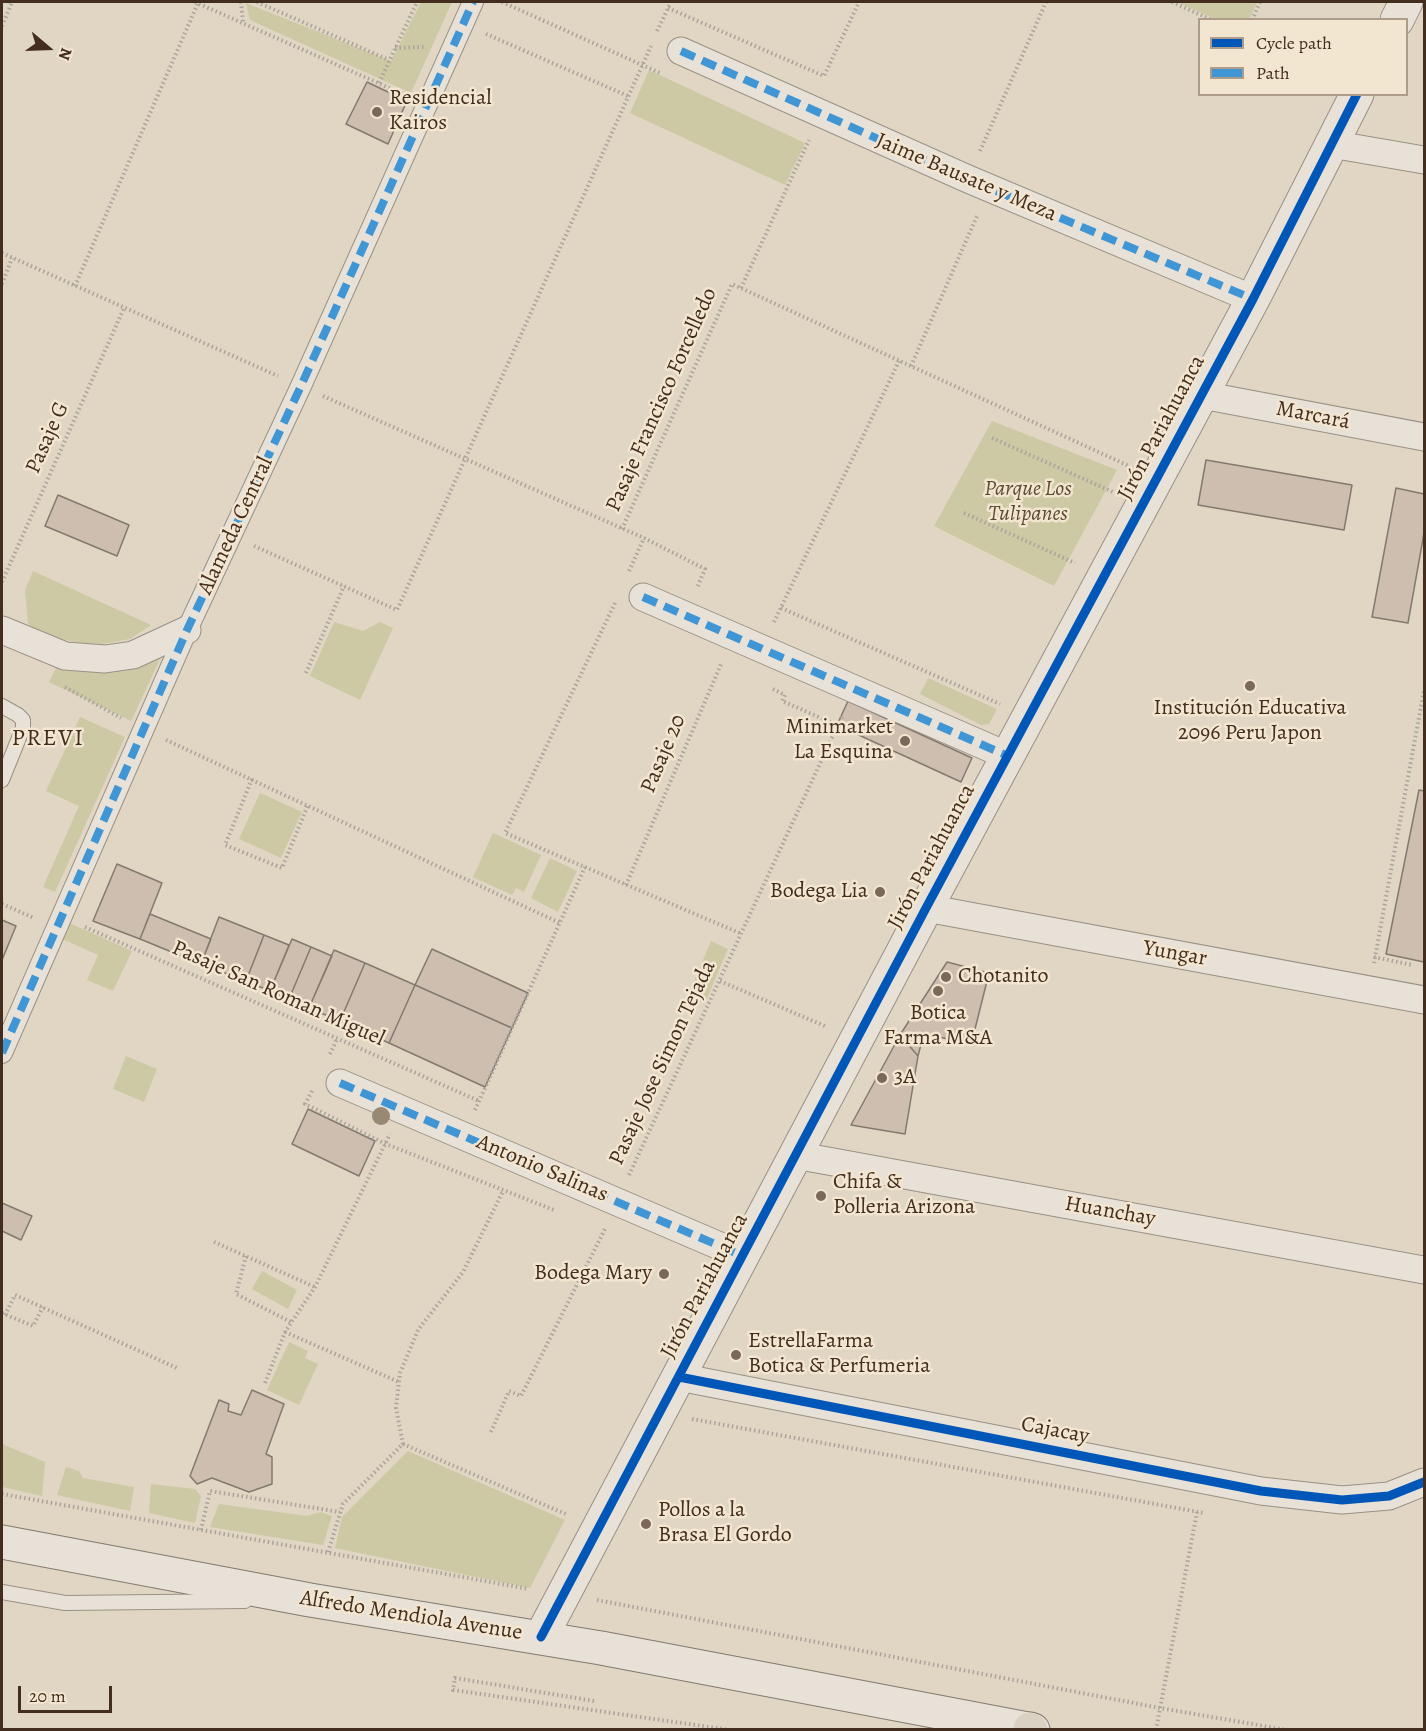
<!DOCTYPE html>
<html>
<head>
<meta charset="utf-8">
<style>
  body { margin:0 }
  #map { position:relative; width:1426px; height:1731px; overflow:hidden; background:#e0d6c3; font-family:Alegreya,serif }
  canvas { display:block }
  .frame { position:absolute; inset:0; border:3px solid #432d1e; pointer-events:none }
  .legend { position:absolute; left:1198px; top:18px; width:210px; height:78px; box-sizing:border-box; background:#f3e6d0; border:2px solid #ad9c89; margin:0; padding:8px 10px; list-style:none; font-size:18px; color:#432d1e }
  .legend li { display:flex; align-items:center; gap:12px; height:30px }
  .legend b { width:30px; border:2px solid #ad9c89 }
  .north { position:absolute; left:18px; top:18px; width:60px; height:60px; -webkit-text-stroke:4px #f3e6d0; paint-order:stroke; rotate:109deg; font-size:16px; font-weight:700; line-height:24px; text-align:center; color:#432d1e }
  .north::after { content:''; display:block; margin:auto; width:21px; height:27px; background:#432d1e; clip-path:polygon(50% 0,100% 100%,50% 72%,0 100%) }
  .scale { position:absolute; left:18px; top:1686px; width:94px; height:27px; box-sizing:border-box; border:3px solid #432d1e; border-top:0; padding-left:8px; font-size:18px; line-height:21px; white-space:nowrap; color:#432d1e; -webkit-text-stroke:4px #f3e6d0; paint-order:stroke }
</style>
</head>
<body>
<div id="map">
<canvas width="1426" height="1731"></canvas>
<div class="frame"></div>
<ul class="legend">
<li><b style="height:8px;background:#0057b8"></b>Cycle path</li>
<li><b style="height:8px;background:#4096d5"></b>Path</li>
</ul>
<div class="north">N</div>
<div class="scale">20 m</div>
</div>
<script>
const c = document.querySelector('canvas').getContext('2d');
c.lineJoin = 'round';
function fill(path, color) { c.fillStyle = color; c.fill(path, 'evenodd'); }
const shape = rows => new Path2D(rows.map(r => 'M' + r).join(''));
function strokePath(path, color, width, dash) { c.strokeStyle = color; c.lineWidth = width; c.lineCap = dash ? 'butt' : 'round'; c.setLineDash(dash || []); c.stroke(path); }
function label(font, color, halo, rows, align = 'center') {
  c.font = font + ' Alegreya,serif'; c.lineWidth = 5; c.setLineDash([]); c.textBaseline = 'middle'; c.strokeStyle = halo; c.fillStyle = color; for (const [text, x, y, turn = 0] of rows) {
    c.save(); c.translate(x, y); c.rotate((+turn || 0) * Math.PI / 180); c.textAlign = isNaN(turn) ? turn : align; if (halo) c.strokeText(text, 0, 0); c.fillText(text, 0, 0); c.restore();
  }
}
fill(shape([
  [421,2,452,2,411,93,250,20,246,3,391,61],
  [1177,2,1254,2,1257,3,1249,19,1218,20],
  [649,70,805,143,785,185,630,113],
  [992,421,1117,470,1054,586,934,526],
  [33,571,151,625,130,639,92,646,37,633,28,624,25,590],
  [334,622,363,631,380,622,393,628,360,700,310,676],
  [161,657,131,721,49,682,59,662,113,669],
  [928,678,997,709,989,724,981,725,920,694],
  [80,717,125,737,55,892,43,887,79,806,46,791],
  [260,793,302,812,281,858,239,839],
  [493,833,541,855,524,892,516,888,512,895,473,877],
  [550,858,577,871,558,912,531,898],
  [65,921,132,951,113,991,87,980,98,955,58,937],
  [711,941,728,949,705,1003,688,996],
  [126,1056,157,1069,144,1102,113,1089],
  [262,1271,297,1290,288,1309,252,1289],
  [289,1342,308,1351,305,1358,318,1364,299,1405,267,1390],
  [2,1444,45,1462,42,1496,2,1487],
  [408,1451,565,1520,530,1588,335,1548,342,1517],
  [66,1467,79,1471,83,1478,134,1487,130,1511,57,1495],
  [151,1484,195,1489,201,1496,195,1523,149,1513],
  [219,1504,307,1516,320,1512,332,1516,323,1545,210,1527]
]), '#cdc9a4');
const building = shape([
  [367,82,407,101,388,144,346,124,367,82],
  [1206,460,1352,485,1344,530,1198,505,1206,460],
  [1396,488,1424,494,1424,533,1408,623,1372,617,1396,488],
  [58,495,129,525,117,556,45,526,58,495],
  [848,701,972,758,961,782,837,725,848,701],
  [1419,790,1424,791,1424,962,1386,954,1419,790],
  [117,864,162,883,140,939,93,921,117,864],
  [150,914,211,939,201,964,140,939,150,914],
  [219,917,264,935,246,981,201,964,219,917],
  [2,920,16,926,2,960,2,920],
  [264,935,289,945,270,991,246,981,264,935],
  [292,939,311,947,289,999,270,991,292,939],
  [311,947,332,956,309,1008,289,999,311,947],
  [432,949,528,993,512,1028,415,985,432,949],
  [334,950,365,963,340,1021,309,1008,334,950],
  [947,962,989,973,971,1045,924,1033,918,1056,900,1035,947,962],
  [365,963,415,985,389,1043,340,1021,365,963],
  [415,985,512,1028,485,1087,389,1043,415,985],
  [900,1035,918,1056,905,1134,851,1125,900,1035],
  [308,1109,375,1141,359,1176,292,1144,308,1109],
  [2,1203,32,1216,21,1240,2,1231,2,1203],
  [252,1390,284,1404,266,1454,272,1457,272,1484,249,1492,212,1478,197,1484,190,1476,219,1400,229,1404,228,1411,241,1415,252,1390]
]);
fill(building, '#cdbeb0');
strokePath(building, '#837a6f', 1.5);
const service = shape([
  [2,706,18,715,23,720,23,728,2,780],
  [2,1592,65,1603,245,1601]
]);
const pedestrian = shape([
  [2,1053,187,630,301,386,473,2]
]);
const minor = shape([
  [681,51,968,179,1253,299],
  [1331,144,1424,160],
  [1202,395,1424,437],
  [643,597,1008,756],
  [2,630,65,656,105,659,133,655,187,630],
  [926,908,1424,1000],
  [340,1083,743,1256],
  [795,1155,1424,1270],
  [679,1377,1261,1491,1342,1500,1389,1496,1424,1482]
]);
const tertiary = shape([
  [1397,20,1406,2],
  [541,1637,926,908,1253,299,1357,94]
]);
const secondary = shape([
  [2,1542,310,1600,601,1648,1033,1730]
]);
const motorway = shape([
  [1030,1729,1031,1730]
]);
strokePath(service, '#9a9185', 16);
strokePath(pedestrian, '#9a9185', 22);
strokePath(minor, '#9a9185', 29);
strokePath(tertiary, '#9a9185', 35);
strokePath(secondary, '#837a6f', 35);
strokePath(motorway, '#837a6f', 35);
strokePath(shape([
  [195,2,403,94],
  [241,2,243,22],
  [257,2,389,60],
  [502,2,660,73],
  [1172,2,1212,20],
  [668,8,824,76,859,2],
  [1252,20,1260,2],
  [2,26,12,2],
  [657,31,671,2],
  [486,34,628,96],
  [395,48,425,47],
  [379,83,417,2],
  [980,151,1046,2],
  [2,253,278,376],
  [2,284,12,258],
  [75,286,198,3],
  [741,288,809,140],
  [911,366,977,216],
  [323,396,644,538,705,569,697,588],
  [992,438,1113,492],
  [964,513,1075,563],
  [622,529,732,284,1129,466],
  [254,546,397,610,651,46],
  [629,571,644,538],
  [2,582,124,308],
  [615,603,505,833,742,934],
  [781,608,1000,704],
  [774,622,899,361],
  [306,673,344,586],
  [65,687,121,718],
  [773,689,785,695,782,701,837,725],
  [166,740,560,923],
  [252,779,225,845,282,868,308,805],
  [626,885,722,662],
  [2,904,34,918],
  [85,927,479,1101],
  [1374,957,1412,965],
  [1374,963,1424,690],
  [720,981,827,1027],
  [330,1054,337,1039],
  [312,1091,305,1104,386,1144,554,1210],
  [475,1110,585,867],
  [629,1175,843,714],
  [214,1242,315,1287],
  [246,1256,236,1294,291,1322],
  [2,1313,33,1326,43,1307],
  [5,1315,15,1295,177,1368],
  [285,1332,399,1382],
  [265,1383,285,1332,315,1287,390,1134],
  [692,1419,1204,1513],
  [491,1432,509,1391,521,1396,605,1229],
  [403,1444,568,1515],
  [2,1494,529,1589],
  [201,1530,210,1491,340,1512],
  [328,1552,343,1504,403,1444,396,1408,400,1373,418,1330,463,1272,503,1191],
  [597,1600,1160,1708,1287,1730],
  [594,1701,455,1678,453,1690,730,1730],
  [1156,1730,1197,1512]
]), '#aaa49c', 4, [1.5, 3]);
strokePath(service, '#e7e1d7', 14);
strokePath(pedestrian, '#e7e1d7', 20);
strokePath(minor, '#e7e1d7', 27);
strokePath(tertiary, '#e7e1d7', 33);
strokePath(secondary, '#e7e1d7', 33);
strokePath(motorway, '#dad1c3', 33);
strokePath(shape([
  [681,51,968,179,1253,299],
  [643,597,1008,756],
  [2,1053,187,630,301,386,473,2],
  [340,1083,743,1256]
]), '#4096d5', 8, [15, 8]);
strokePath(shape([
  [679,1377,1261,1491,1342,1500,1389,1496,1424,1482],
  [541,1637,926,908,1253,299,1357,94]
]), '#0057b8', 9);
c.fillStyle = '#978974';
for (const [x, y] of [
  [381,1116]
]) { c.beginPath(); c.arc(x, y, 9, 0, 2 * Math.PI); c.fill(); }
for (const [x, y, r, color] of [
  [377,112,6,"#7a6858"],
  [1250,686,6,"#7a6858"],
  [905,741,6,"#7a6858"],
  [880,892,6,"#7a6858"],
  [946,977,6,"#7a6858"],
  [938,991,6,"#7a6858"],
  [882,1078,6,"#7a6858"],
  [821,1196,6,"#7a6858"],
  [664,1274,6,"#7a6858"],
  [736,1355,6,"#7a6858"],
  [646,1524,6,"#7a6858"]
]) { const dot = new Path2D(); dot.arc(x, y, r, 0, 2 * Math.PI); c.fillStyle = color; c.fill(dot); strokePath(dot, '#f3e6d0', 2); }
label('22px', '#432d1e', '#f3e6d0', [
  ["Residencial",389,99],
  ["Kairos",389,124],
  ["Institución Educativa",1250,709,"center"],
  ["2096 Peru Japon",1250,734,"center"],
  ["Minimarket",893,728,"right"],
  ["La Esquina",893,753,"right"],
  ["Bodega Lia",868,892,"right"],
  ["Chotanito",958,977],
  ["Botica",938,1014,"center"],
  ["Farma M&A",938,1039,"center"],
  ["3A",894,1078],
  ["Chifa &",833,1183],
  ["Polleria Arizona",833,1208],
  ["Bodega Mary",652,1274,"right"],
  ["EstrellaFarma",748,1342],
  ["Botica & Perfumeria",748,1367],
  ["Pollos a la",658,1511],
  ["Brasa El Gordo",658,1536]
], 'left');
label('22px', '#432d1e', '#f3e6d0', [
  ["Jaime Bausate y Meza",966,178,23],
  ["Pasaje Francisco Forcelledo",662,400,-66],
  ["Marcará",1313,416,11],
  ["Jirón Pariahuanca",1162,428,-62],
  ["Pasaje G",48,438,-66],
  ["Alameda Central",236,526,-65],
  ["Pasaje 20",664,754,-67],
  ["Jirón Pariahuanca",932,857,-62],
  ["Yungar",1175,954,10],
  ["Pasaje San Roman Miguel",278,994,24],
  ["Pasaje Jose Simon Tejada",663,1063,-65],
  ["Antonio Salinas",542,1169,23],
  ["Huanchay",1110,1212,10],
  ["Jirón Pariahuanca",705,1286,-62],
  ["Cajacay",1055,1431,11],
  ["Alfredo Mendiola Avenue",411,1616,9]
]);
label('italic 22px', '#5b4a34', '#f3e6d0', [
  ["Parque Los",1028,490],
  ["Tulipanes",1028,515]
]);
c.letterSpacing = '1.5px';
label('24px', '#432d1e', '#f3e6d0', [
  ["PREVI",48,739]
]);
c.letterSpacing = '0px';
</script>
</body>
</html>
